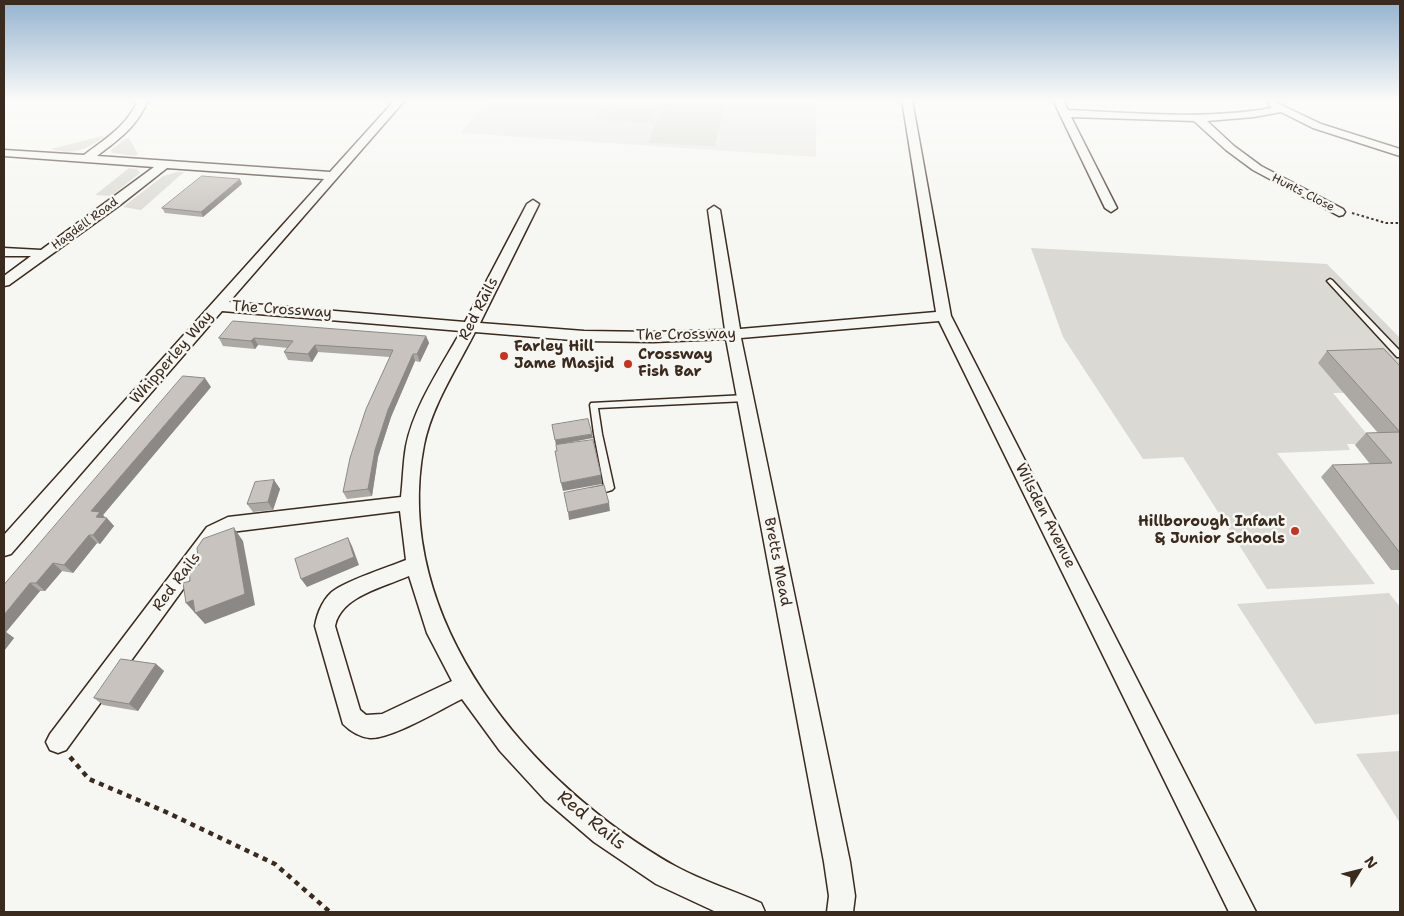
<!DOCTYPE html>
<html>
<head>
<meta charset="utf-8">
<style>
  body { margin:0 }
  #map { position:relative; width:1404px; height:916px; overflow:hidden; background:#f6f6f2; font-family:"Shantell Sans",sans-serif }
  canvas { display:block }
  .frame { position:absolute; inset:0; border:5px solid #3b2a1e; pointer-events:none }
  .north { position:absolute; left:1334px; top:846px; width:50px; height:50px; -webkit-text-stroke:4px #f6f6f2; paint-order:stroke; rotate:54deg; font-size:14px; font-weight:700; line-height:20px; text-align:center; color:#3b2a1e }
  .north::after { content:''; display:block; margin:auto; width:18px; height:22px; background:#3b2a1e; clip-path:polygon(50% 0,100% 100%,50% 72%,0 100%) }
</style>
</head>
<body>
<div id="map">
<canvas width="1404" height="916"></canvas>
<div class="frame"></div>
<div class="north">N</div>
</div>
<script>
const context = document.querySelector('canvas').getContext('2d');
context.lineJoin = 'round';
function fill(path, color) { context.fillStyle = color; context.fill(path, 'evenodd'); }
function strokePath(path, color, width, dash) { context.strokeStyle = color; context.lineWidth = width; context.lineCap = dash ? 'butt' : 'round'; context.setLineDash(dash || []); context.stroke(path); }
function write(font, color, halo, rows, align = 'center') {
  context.font = font + ' "Shantell Sans",sans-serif'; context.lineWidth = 5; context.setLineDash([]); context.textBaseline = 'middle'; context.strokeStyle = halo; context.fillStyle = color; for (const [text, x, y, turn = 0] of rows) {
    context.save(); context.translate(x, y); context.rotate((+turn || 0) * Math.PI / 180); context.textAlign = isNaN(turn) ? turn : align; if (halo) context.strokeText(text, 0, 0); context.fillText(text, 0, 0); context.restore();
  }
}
const built = new Path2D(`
  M487,100H817L816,157L460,133Z`);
const green = new Path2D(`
  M661,104L724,107L715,146L649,143Z
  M602,106L658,109L653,123L595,119Z
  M102,136L104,137C87,149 72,156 51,149Z
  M129,138L138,154L135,156L112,153L111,150L125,139Z
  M129,168L137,169L140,173L111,196L95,195Z
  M177,172H184L141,210L123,207L163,176Z
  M1031,248L1327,264L1400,338V392L1333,393L1375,444H1347L1350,450L1277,453L1375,584L1267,589L1183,457L1143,459L1063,337Z
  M1389,593L1400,607V714L1315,724L1237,604Z
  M1400,751V823L1356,754Z`);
const pathFar1 = new Path2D(`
  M1352,213L1386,223H1400`);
const path = new Path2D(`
  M70,757L89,779L166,812L275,864L330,912`);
const service = new Path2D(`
  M1330,279L1332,280L1400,351V357H1397L1328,282L1327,281Z
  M746,395L750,398L746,401L598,408L602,434L614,488L612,490C606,492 597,495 591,493L589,491L591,489L604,486L594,434L590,405L591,403Z`);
const minor = new Path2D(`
  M138,100H148C138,126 118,140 97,156L330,172L395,100H405L229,302L465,322L527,204L533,200L539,204L480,323L584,331L653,332L725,330L708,210L714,206L720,210L740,329L936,312L902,100H912L951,316L1256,912H1229L939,321L741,338L850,862L855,896L853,912H827L829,896L824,862L726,339L653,342L584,341L475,332C457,368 432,405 424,445C390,620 531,785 675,866C702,881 732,890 761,903L765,912L714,911L656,884L594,842L545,800L500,751L462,699C441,709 392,739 370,738C360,737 350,731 343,724L315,626C317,613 324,596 336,589C354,578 386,568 406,560L400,511L231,532L221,537L66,750L58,753L50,750L46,742L50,734L207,527L228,517L401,497C403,480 403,463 406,446C414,406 441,367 461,331L222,311L11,554L4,556V535L324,179L167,168L120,205L9,285L4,286V276L31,256H4V248L41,250L154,167L4,156V150L84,155C105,139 127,126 138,100ZM409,576L427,633L452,681L382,714L366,715L360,710L335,626C341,596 384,587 409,576Z
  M1053,100H1063L1068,110C1136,113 1204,120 1272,108L1268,104L1273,101L1321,124L1400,149V156L1313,128L1281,112L1254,117L1207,121L1234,146L1261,166L1343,209L1345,212L1343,215L1339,216L1253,170L1226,150L1194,121L1071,117L1117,208L1111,212L1105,208Z`);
const wall = new Path2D(`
  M242,184L203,217L165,213L162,208Z
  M426,336L429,343L420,362L415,361L391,417L378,457L372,496L347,499L343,492L390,357L318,352L312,362L288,360L284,352L288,348L258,345L255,349L223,346L219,338Z
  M1327,351L1400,366V572L1399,570H1391L1321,477L1332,465L1370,464L1355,445L1366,433H1378L1318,363Z
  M211,387L103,515L114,526L100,544L97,543L73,573L62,571L45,591H40L6,632L14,638L4,651V585Z
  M274,480L280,489L273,510L253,512L247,504Z
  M156,664L164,671L138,711L103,705L94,698Z`);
const shadedWall = new Path2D(`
  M240,179L242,184L203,217L201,212Z
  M426,336L429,343L420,362L417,354Z
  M254,338L258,345L255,349L251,341Z
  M315,345L318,352L312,362L308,354Z
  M413,354L415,361L391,417L378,457L372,496L368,489L375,450L388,410Z
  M205,378L211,387L103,515L106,519L107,518L114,526L100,544L93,535L91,511Z
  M592,434L593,438L556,445L555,440Z
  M601,475L602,484L563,491L561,483Z
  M274,480L280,489L273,510L268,502Z
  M609,503L610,511L569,520L568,512Z
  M234,528L243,541L255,605L205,624L186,603Z
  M89,535L97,543L73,573L64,565Z
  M348,538L352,546L359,565L307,587L301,579Z
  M53,563L62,571L45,591L36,583Z
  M30,583L40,591L6,632L14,638L4,651V615Z
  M156,664L164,671L138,711L129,704Z`);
const building = new Path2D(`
  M202,176L240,179L201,212L162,208Z
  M233,321L426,336L417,354H413L388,410L375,450L368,489L343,492L350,458L366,409L393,350L315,345L308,354L284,352L293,341L254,338L251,341L219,338Z
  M1384,349L1400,366V553L1332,465L1392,463L1366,433L1400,432L1327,351Z
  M183,376L205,378L91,511L100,512L96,517L107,518L93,535H89L64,565L53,563L36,583H30L4,615V585Z
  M588,419L592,434L555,440L552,425Z
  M593,440L601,475L561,483L555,451H557L556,445Z
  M274,480L268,502L247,504L255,482Z
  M604,485L609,503L568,512L564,493Z
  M234,528L245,594L195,613L193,600L186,603L183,583L190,581L189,568L199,565L197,548L203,539Z
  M348,538L354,557L301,579L295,559Z
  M121,659L156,664L129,704L94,698Z`);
const markers = [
  [504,356,5,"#c8321e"],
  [628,364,5,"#c8321e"],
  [1295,531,5,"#c8321e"]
];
const farStreetnames = [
  ["Hunts Close",1303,193,27],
  ["Hagdell Road",85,224,-36]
];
const streetNames = [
  ["Red Rails",479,309,-63],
  ["The Crossway",282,310,4],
  ["The Crossway",686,335,-1],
  ["Whipperley Way",172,358,-49],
  ["Wilsden Avenue",1045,516,63],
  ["Bretts Mead",777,562,79],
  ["Red Rails",177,582,-53]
];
const poiNames = [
  ["Farley Hill",514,347],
  ["Jame Masjid",514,364],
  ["Crossway",638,355],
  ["Fish Bar",638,372],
  ["Hillborough Infant",1285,522,"right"],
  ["& Junior Schools",1285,539,"right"]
];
const nearStreetnames = [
  ["Red Rails",591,821,39]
];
fill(built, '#e8e7e2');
fill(green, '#dad9d3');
strokePath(service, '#3b2a1e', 3);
strokePath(minor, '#3b2a1e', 3);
strokePath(pathFar1, '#3b2a1e', 2, [2.5, 2.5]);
strokePath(path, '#3b2a1e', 4.5, [5, 5]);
fill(service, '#f6f6f2');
fill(minor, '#f6f6f2');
fill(wall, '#aca8a3');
fill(shadedWall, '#8c8885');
fill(building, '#c8c3be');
strokePath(building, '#8c8885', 1);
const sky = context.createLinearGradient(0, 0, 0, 228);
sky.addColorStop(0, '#94b2cf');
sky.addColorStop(0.44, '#fbfbf9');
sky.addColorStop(1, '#fbfbf900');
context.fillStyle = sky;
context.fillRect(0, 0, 1404, 228);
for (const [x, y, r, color] of markers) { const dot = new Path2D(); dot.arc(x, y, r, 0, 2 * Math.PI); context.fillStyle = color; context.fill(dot); strokePath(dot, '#f6f6f2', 2); }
write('12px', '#3b2a1e', '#f6f6f2', farStreetnames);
write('15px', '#3b2a1e', '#f6f6f2', streetNames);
write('bold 15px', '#3b2a1e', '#f6f6f2', poiNames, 'left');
write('18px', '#3b2a1e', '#f6f6f2', nearStreetnames);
</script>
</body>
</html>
